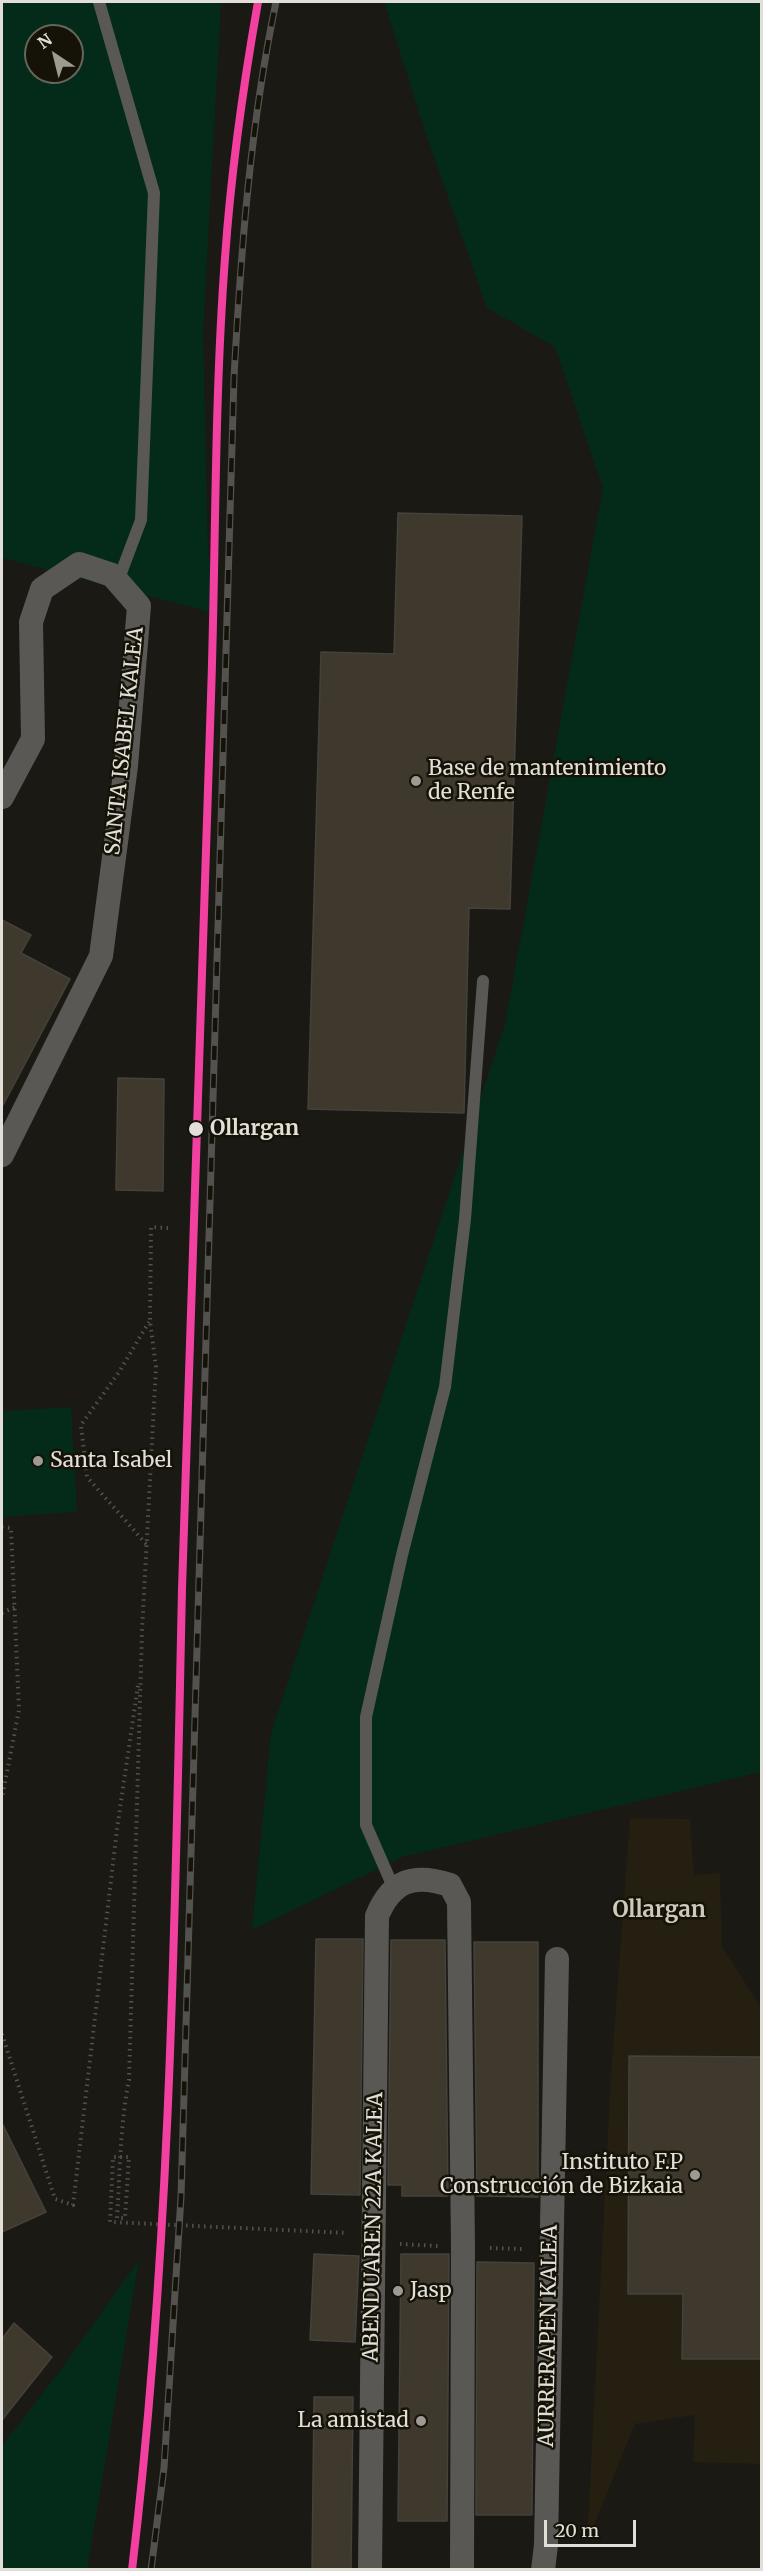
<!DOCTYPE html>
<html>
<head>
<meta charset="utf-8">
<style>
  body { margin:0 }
  #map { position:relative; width:763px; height:2571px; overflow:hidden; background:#1a1914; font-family:Merriweather,serif }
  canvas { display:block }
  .frame { position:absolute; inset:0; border:3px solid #e2dfd8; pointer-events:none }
  .north { position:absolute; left:24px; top:24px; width:60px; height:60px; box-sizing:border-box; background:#151207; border:2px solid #67645b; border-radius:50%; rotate:325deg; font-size:16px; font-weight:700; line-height:24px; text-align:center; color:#e2dfd8 }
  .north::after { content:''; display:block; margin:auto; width:21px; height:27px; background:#9c9a93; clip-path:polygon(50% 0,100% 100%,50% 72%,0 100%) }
  .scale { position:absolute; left:544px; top:2520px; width:92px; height:27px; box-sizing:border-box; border:3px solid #e2dfd8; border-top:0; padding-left:8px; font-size:18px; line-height:21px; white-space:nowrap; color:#e2dfd8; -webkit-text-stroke:4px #151207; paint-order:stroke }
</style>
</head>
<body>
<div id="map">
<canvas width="763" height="2571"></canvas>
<div class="frame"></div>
<div class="north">N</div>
<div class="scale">20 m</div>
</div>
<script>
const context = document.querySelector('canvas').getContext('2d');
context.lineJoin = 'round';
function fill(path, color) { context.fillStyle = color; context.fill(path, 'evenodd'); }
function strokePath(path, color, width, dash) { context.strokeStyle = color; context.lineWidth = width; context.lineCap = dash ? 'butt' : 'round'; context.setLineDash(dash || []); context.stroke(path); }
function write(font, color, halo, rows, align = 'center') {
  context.font = font + ' Merriweather,serif'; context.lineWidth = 5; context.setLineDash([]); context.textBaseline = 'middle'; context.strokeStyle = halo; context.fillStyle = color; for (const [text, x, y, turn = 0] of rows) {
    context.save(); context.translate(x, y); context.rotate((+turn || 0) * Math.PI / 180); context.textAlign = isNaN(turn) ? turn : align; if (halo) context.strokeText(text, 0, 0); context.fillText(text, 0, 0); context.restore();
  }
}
const built = new Path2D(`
  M630,1818L690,1819L694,1875L720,1873L722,1947L761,2007V2464L693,2462L695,2415L635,2424L587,2543L611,2074Z`);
const green = new Path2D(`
  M2,2H221L203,331L208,554L214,575V617L203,610L2,558ZM36,36H72V72H36Z
  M384,2H761V1772L402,1857L252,1930L271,1733L505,1024L603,488L555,347L487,308L425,131Z
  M71,1407L77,1512L2,1517V1411Z
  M139,2260L87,2569H2V2446L62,2368Z`);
const building = new Path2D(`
  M398,513L522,516L510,909L469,908L464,1113L308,1109L321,652L394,654Z
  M2,920L31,935L21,953L70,979L2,1107Z
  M118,1078L164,1079L163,1191L116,1190Z
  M316,1939H363L360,2195L311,2194Z
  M391,1940H445L448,2196H402V2185H388Z
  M474,1942H538V2197L477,2196Z
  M629,2056L762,2057V2359H682L683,2294H628Z
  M2,2123L46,2212L2,2232Z
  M314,2254L359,2256L355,2342L310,2340Z
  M401,2254H449L447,2521H398Z
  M477,2262L534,2263L532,2515H476Z
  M14,2323L52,2357L2,2420V2339Z
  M314,2397H353L351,2570H312Z`);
const path = new Path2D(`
  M168,1228L151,1227L150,1321L156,1367L142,1631L129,2080C120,2125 120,2172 117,2218H125L129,2157H113L110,2222L348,2233
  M2,1527L11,1528L19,1710L2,1798
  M146,1544L87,1477L81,1425L119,1372L149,1322
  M2,1613L15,1607
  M2,2034L55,2199L73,2205L117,1829L138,1685
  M400,2244L438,2246
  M490,2248L524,2249`);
const service = new Path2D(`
  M99,2L154,193L141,520L118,581
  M394,1889L366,1825V1717L402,1555L445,1387L465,1219L483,981`);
const minor = new Path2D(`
  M2,797L33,739L31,622L42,589L79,564L112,575L139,606L126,766L101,956L2,1155
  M370,2570L377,1916C392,1880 414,1873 450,1885L459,1902L463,2247L462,2570
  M543,2570L546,2545L557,1959`);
const rail = new Path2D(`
  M151,2570L164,2468L181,2197L234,377C241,251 250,126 276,2`);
const rail1 = new Path2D(`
  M132,2570C171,2244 175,1916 182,1589C189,1292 200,995 211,697C216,551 214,404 225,258C231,172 243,87 258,2`);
const markers = [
  [416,781,6,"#9c9a93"],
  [196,1129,8,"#e2dfd8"],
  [38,1461,6,"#9c9a93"],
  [695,2175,6,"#9c9a93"],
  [398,2291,6,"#9c9a93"],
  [421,2421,6,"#9c9a93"]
];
const streetNames = [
  ["SANTA ISABEL KALEA",125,741,-84],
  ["ABENDUAREN 22A KALEA",374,2227,-89],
  ["AURRERAPEN KALEA",549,2336,-89]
];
const poiNames = [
  ["Base de mantenimiento",428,769],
  ["de Renfe",428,793],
  ["Santa Isabel",50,1461],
  ["Instituto F.P",683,2163,"right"],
  ["Construcción de Bizkaia",683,2187,"right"],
  ["Jasp",410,2291],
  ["La amistad",409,2421,"right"]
];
const stopNames = [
  ["Ollargan",210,1129]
];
const neighbourhoodNames = [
  ["Ollargan",659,1911]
];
fill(built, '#241f10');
fill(green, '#042b19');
fill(building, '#3e382d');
strokePath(building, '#44423d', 1.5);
strokePath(path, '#53524f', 4, [1.5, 4.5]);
strokePath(service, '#595855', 12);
strokePath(minor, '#595855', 24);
strokePath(rail, '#54524f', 7);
strokePath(rail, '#151207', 4.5, [14]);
strokePath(rail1, '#f240a1', 8);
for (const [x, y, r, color] of markers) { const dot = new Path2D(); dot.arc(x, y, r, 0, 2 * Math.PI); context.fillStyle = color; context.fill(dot); strokePath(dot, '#151207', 2); }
write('21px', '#e2dfd8', '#151207', streetNames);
write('21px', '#e2dfd8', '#151207', poiNames, 'left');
write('bold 21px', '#e2dfd8', '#151207', stopNames, 'left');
write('bold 22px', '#cec9bb', '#151207', neighbourhoodNames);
</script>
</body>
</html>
